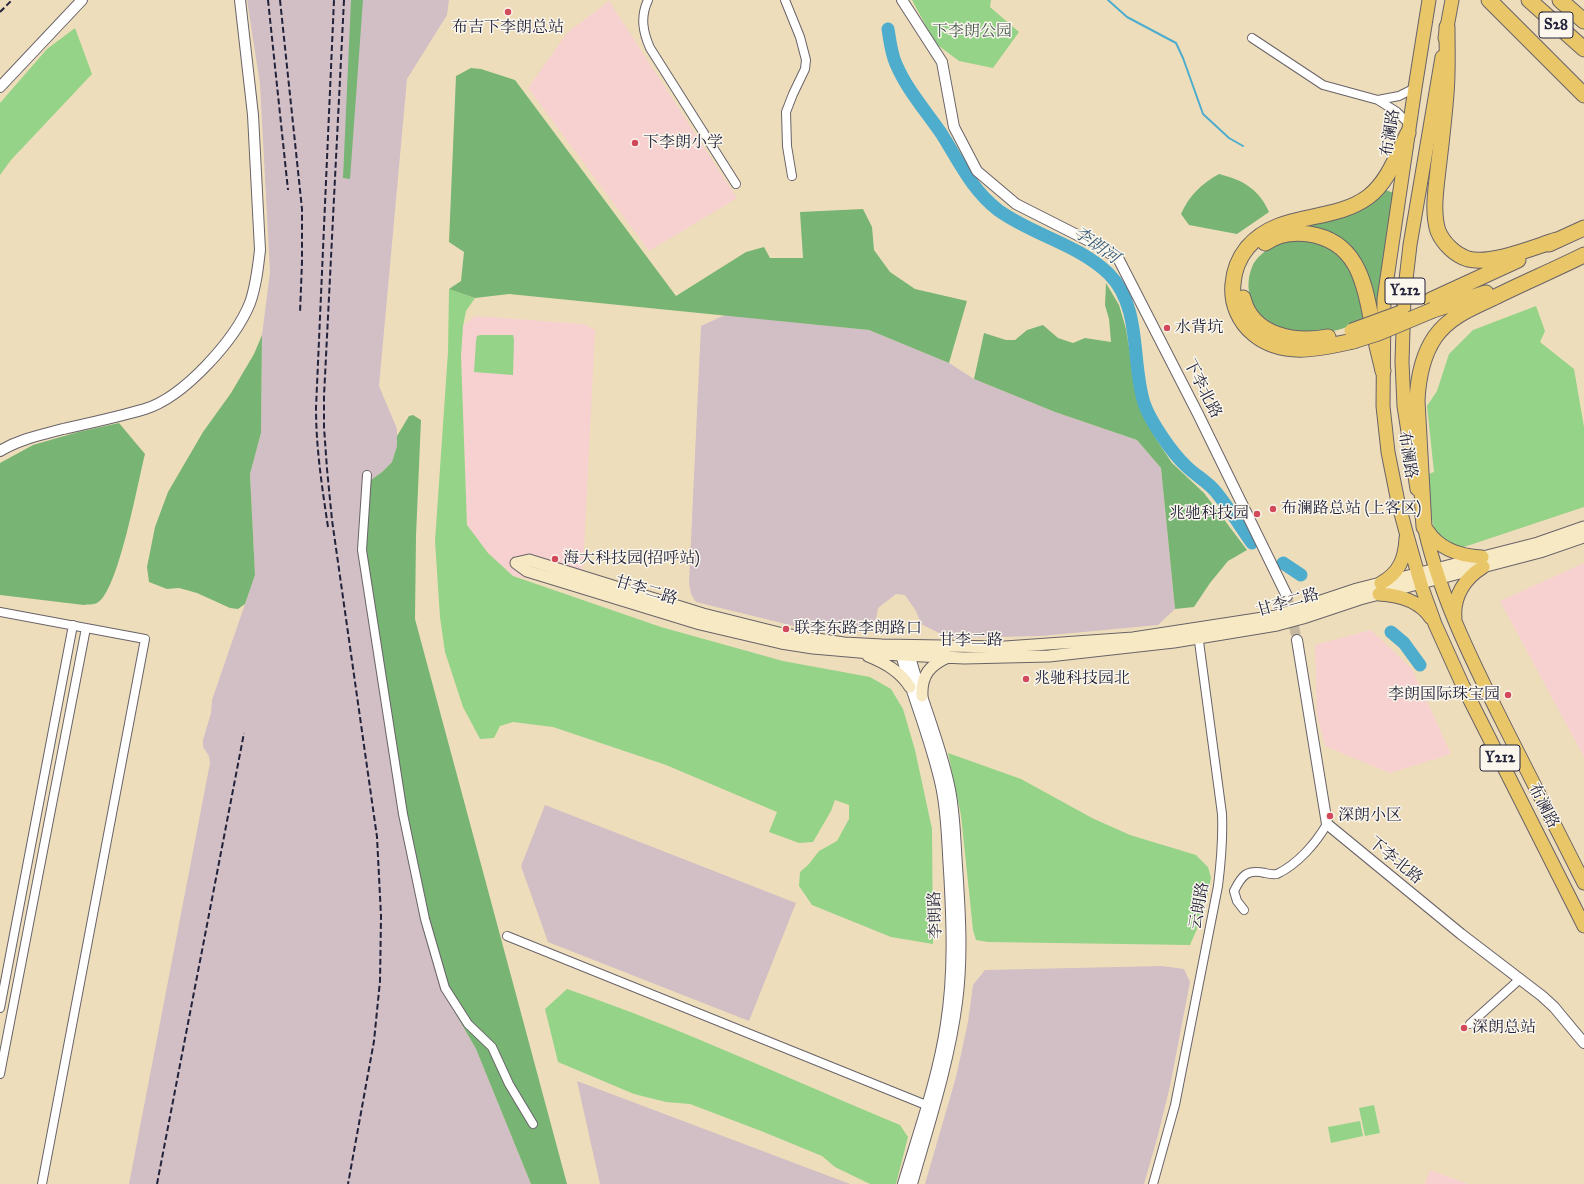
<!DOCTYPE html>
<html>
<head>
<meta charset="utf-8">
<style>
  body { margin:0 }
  canvas { display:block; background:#edb }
</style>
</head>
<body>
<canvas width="1584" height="1184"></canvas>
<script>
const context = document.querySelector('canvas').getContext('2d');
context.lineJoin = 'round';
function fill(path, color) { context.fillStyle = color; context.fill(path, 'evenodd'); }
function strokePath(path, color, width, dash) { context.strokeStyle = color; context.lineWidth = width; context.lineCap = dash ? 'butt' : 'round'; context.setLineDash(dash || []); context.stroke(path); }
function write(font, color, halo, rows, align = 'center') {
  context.font = font + ' "IM FELL Great Primer","Noto Serif SC",serif'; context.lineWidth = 3; context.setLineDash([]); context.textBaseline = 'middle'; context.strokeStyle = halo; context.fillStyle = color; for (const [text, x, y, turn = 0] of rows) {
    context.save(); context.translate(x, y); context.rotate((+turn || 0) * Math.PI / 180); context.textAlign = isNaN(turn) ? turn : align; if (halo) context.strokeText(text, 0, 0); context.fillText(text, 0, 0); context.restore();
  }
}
const built = new Path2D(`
  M609,1L737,198L649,251L528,88L567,33Z
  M475,316L584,324L595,330L582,588L513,576L488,553L467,525L461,356L463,326Z
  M1584,563V757L1500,601Z
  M1371,630L1412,669L1451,754L1390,773L1325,746L1317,715L1315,645Z
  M1430,1170L1468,1184H1425Z`);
const industrial = new Path2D(`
  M247,0H449L447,15L407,79L379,386L397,429V446L392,462L382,472L371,480L453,1009L476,1049L531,1184H129L210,763L209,756L203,747V740L211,713L212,700L255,575L250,474L261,433L262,335L270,272L260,84Z
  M725,315L869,330L949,363L974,379L1055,412L1137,440L1161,468L1175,609L1158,625L1041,636L949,638L921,624L916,611L905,595L896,594L878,608L876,619L870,626L861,632L849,633L794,626L696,602L691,594L689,583L701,326Z
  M545,805L796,903L749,1021L548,942L521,866Z
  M1162,966L1184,969L1190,982L1170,1086L1157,1139L1144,1184H925L956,1077L968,1022L973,985L985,970Z
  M577,1081L850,1184H600Z`);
const green = new Path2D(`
  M912,0H991L990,7L1019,32L993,68L959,61L935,43Z
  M75,28L92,74L11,160L0,175V103L47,49Z
  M449,289L475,298L466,311L463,326L461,356L467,525L488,553L513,576L661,627L783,661L870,677L891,689L903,709L915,750L932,829L933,944L891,937L812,905L799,886L800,872L808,865L819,851L837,841L849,819V805L835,800L831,811L813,842L799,843L769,832L777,812L666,765L553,727L513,722L500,726L494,738L480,739L463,707L445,652L440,617L435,541L448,352Z
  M1536,306L1545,331L1540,342L1574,369L1584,427V507L1467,546L1455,549L1434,532L1426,475L1434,472L1427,406L1437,391L1449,354L1473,330Z
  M480,335H513L514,340L513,375L474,372L476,341L477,336Z
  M948,753L1021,779L1092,818L1130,835L1196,855L1208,867L1211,878L1203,915L1190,945L988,942L976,940L973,930L961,815Z
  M567,989C681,1028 789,1079 900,1125L908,1137L896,1184H870L835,1167L822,1156L761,1131L690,1104L666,1102L634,1094L558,1062L545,1009Z
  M1374,1105L1380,1133L1365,1136L1359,1108Z
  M1360,1121L1363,1136L1331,1143L1328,1127Z`);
const forest = new Path2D(`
  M351,0H363L350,179L343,178Z
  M471,68L481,69L515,80L676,296L746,252L764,247L770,258H803L800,212L863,209L872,227L874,250L890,272L915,289L967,301L949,363L869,330L509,294L475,298L449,289L461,281L464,252L449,242L456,76Z
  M1219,174C1243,180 1259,189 1269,212L1237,234L1189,225L1181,214C1189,196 1201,184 1219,174Z
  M1383,189L1394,193L1378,311L1372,288L1349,252L1284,228Z
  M1290,240C1320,241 1333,246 1351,270C1356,277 1361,286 1363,295C1365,302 1363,312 1363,320C1352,325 1341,330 1328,332C1303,335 1268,330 1254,306C1247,295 1247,279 1252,267C1255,258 1268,248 1276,244C1280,241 1286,241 1290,240Z
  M1106,283L1119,305L1126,329L1138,403L1156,439L1172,463L1204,493L1247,550L1228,561L1210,583L1194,607L1175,609L1161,468L1137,440L1055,412L974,379L984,333L1006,340H1015L1027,330L1043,325L1058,338L1073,343L1085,338L1111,342L1109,319L1105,305Z
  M262,335L261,433L250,474L255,575L245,604L238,609L230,608L197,593L179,588L167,589L149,582L147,567L155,527L168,492L203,432L231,393L254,354Z
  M413,415L421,420L416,536L415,619L567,1184H531L476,1049L453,1009L426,909L407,813L366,551L371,480L382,472L392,462L397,446V436L409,416Z
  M119,423L145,454C138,481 118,593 97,603C93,605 88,604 84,605L0,595V463L33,445L78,432Z`);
const stream = new Path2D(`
  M1108,0L1127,17L1176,43L1183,58L1203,114L1229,138L1243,146`);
const river = new Path2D(`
  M888,29C890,41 891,53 896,64C907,90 926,111 941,133C959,161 971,189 998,210C1032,235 1078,244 1109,274C1142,307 1131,362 1144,403C1150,421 1172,453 1186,466C1195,475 1208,482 1216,492C1229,508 1240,526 1252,543
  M1283,563L1301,575
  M1391,632L1404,643L1420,665`);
const tertiaryTunnel = new Path2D(`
  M1287,596L1297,640`);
const minor = new Path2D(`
  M648,0C640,17 643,32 650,48L736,184
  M785,0L800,37L806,60L805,69L793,94L786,112L787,146L792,176
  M1252,38L1323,85L1378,100L1397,112L1410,125
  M1378,100L1399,96L1415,88
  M367,475L362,550L403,814L425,919L445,988L468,1024L492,1047L509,1084L533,1124
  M0,612L145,639L42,1184
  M1244,910L1237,901L1234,891C1242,875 1247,869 1265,873C1269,874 1273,875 1277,874C1298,864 1316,843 1327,824
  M507,936L931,1107
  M0,1008L73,625
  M1470,1024L1520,979
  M0,1074L86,628
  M1153,1184L1175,1105L1218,886C1221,862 1223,838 1222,814L1198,634`);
const tertiary = new Path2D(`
  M902,0L942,62L954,127L977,171L1016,204L1093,243L1118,258L1198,414L1287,596
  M0,87L82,0
  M0,451C20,439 41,435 63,429C90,423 118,417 145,409C184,397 235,340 250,303C256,286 258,268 260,250L253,115L240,0
  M1297,640L1327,824L1461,934L1542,996L1554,1007L1584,1043
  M899,647C911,694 931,739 941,786C947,813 947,842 949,870C952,922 954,973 946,1024C938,1078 919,1131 903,1184
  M908,649C919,695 939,738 949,785C955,811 955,839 957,866C960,911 963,957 957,1002C949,1064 929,1124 912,1184`);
const secondary = new Path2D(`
  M516,563L527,571L700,624L781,643L813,648L882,654L964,658L1049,656L1174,642L1277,625L1303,618L1360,599L1540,552L1584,537
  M516,563L529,560L703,614L783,634L844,643L882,645L1005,647L1133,638L1276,616L1357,589L1538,543L1584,527
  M868,656C885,663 900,671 910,687
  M922,696C921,675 930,665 948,657`);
const primary = new Path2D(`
  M1429,0L1415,88L1384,299L1383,406L1388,452L1398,502L1406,532L1422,588L1435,624L1463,686L1584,926
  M1445,38L1452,0
  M1417,489L1404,406L1402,362L1404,297L1410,245L1442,57
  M1422,516C1437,592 1472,661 1506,729C1532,781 1558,832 1584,883
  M1427,530C1439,549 1461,556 1482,557
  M1381,583C1399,573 1405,559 1406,538
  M1379,594C1398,595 1420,601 1431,618
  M1455,618C1453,596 1465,578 1483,567`);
const motorway = new Path2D(`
  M1489,0L1584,95
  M1529,0L1584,49
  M1560,0L1584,21
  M1447,27C1447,49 1448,72 1446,94C1444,120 1441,145 1438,170C1436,189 1432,212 1438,231C1443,243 1455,255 1468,259C1492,265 1534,247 1557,240
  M1265,243C1278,234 1294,232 1309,234C1355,241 1364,279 1371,318C1374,336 1379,353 1383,371
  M1549,244L1584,228
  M1243,298C1252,336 1295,343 1328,337
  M1431,300L1518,260
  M1433,310L1486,293
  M1353,341C1321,348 1283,358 1254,334C1239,322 1231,303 1233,284C1234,270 1239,258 1247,248C1279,210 1331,224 1368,197C1388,182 1397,155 1408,133
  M1424,527L1417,401C1418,379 1422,356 1435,337C1449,317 1471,308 1493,298C1523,283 1554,270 1584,255`);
const rail = new Path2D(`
  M268,0L288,190
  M280,0L302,209V262L300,313
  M344,0L324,396V427L327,469L332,520L377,837L381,916L380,981L374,1041L348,1184
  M0,12L12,0
  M328,527C322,487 316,448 316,408L334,0
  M157,1184L244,733`);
const motorwayBridge = new Path2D(`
  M1352,331L1401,313
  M1353,341L1378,333L1433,310`);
const markers = [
  [508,12,4,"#d1495b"],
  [635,143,4,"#d1495b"],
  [1167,328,4,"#d1495b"],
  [1273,509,4,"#d1495b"],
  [1257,514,4,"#d1495b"],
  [555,559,4,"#d1495b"],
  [786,629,4,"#d1495b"],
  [1026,679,4,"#d1495b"],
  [1508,695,4,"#d1495b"],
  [1330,816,4,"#d1495b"],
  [1464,1028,4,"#d1495b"]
];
const shields = [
  [1556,25,34],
  [1405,291,40],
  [1500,758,40]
];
const shieldNames = [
  ["S28",1556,25],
  ["Y212",1405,291],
  ["Y212",1500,758]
];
const poiNames = [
  ["布吉下李朗总站",508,28,"center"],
  ["下李朗小学",643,143],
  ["水背坑",1175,328],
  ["布澜路总站 (上客区)",1281,509],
  ["兆驰科技园",1249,514,"right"],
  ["海大科技园(招呼站)",563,559],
  ["联李东路李朗路口",794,629],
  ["兆驰科技园北",1034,679],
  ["李朗国际珠宝园",1500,695,"right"],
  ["深朗小区",1338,816],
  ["深朗总站",1472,1028]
];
const parkNames = [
  ["下李朗公园",972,32]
];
const streetNames = [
  ["布澜路",1391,133,-81],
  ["下李北路",1202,389,63],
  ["布澜路",1407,455,81],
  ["甘李二路",646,591,17],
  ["甘李二路",1288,603,-16],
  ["甘李二路",971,641],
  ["布澜路",1543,806,63],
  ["下李北路",1395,861,39],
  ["云朗路",1200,906,-80],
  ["李朗路",936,915,-92]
];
const waterNames = [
  ["李朗河",1096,246,35]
];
fill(built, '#f7d0d0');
fill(industrial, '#d2bec5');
fill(green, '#95d388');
fill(forest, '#78b574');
strokePath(stream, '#4eadcd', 2);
strokePath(river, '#4eadcd', 13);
strokePath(tertiaryTunnel, '#c5b8a1', 10, [10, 5]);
strokePath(minor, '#696368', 10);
strokePath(tertiary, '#696368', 12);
strokePath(secondary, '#696368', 13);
strokePath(primary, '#696368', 15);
strokePath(motorway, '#696368', 17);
strokePath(minor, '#fff', 8);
strokePath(tertiary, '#fff', 10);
strokePath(secondary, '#f6e9c3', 11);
strokePath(primary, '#e9c769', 13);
strokePath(motorway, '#e9c769', 15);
strokePath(rail, '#22223b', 2, [6, 3]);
strokePath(motorwayBridge, '#696368', 17, []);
strokePath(motorwayBridge, '#e9c769', 15);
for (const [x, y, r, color] of markers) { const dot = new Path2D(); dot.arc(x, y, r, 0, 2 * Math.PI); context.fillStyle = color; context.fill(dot); strokePath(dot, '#fbf7ec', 1.5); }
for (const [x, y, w] of shields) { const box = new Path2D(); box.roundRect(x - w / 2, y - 13, w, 26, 3); context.fillStyle = '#fbf7ec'; context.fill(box); strokePath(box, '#22223b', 1); }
write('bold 15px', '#22223b', null, shieldNames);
write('16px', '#22223b', '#fbf7ec', poiNames, 'left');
write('16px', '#445752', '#fbf7ec', parkNames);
write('16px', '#22223b', '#fbf7ec', streetNames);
write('italic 17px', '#345a75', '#fbf7ec', waterNames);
</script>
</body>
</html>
